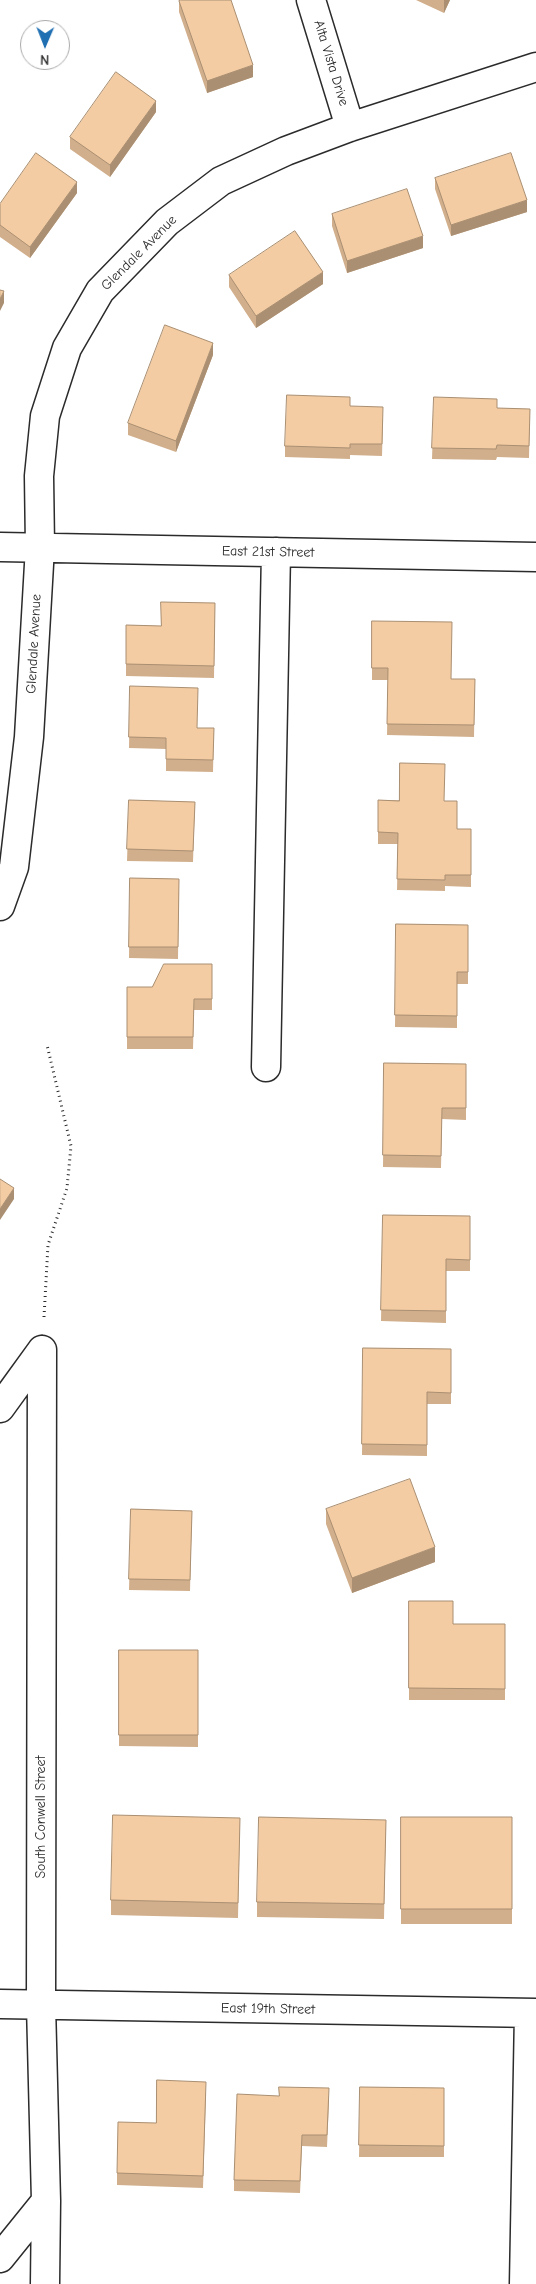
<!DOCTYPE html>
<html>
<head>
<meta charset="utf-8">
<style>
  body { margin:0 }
  #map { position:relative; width:536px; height:2284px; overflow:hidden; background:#fff; font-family:"Comic Neue",sans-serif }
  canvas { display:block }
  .north { position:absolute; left:20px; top:20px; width:50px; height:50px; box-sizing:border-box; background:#fff; border:1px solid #aaa; border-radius:50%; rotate:181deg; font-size:14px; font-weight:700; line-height:20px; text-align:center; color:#2b2b2b }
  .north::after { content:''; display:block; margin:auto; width:18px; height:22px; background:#1f6fb2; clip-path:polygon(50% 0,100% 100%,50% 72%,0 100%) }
</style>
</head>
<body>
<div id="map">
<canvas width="536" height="2284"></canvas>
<div class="north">N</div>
</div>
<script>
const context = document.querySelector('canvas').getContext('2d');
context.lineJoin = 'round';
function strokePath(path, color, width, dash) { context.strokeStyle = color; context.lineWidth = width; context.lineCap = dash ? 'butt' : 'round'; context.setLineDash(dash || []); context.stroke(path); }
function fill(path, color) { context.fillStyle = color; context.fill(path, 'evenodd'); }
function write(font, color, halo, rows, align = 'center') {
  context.font = font + ' "Comic Neue",sans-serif'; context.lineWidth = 5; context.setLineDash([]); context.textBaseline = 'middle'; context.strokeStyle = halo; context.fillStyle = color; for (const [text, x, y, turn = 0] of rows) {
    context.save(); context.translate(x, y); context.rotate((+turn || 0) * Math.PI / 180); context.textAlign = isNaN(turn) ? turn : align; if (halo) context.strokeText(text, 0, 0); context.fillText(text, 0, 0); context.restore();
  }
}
const path = new Path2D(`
  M44,1317L48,1245L67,1188L71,1146L47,1045`);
const minor = new Path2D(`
  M311,0L350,127
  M0,547L536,557
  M0,906L14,867L29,737L40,547L39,476L45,416L67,348L100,291L167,222L221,181L286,151L350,127L536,67
  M266,1067L276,552
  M42,1350L41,2005L46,2201L45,2284
  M0,1408L42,1350
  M0,2004L536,2013
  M0,2258L46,2201
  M524,2284L529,2013`);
const wall = new Path2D(`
  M416,0H450L444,13Z
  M179,1L253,77L207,93L179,12Z
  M156,112L110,177L70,149V137Z
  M435,178L527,212L451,236L435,189Z
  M77,193L30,258L0,237V204Z
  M332,214L423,248L347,273L332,226Z
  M229,275L323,284L256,328L229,287Z
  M213,355L176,452L128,435V423Z
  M434,397L497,408L530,409L529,458L497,457L496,460L432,459Z
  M350,406L383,419L382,456L350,455V459L285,457V446Z
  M215,603L214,678L126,676V625L161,626Z
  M372,621L451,679H475L474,737L387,735L388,680H372Z
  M130,686L197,728H214L213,772L166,771V749L129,748Z
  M129,800L195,802L193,862L127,861Z
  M378,800L444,801L457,829H471V887L445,886V891L397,890L398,844H378Z
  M130,878L179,879L178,959L129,958Z
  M396,924L468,925V984H457V1028L395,1027Z
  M212,964V1010H194L193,1049H127V987H152Z
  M384,1063L466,1064V1120L442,1119L441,1168L383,1167Z
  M383,1215L470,1216V1271H446V1323L381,1321Z
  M363,1348L451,1349V1404H427V1456L362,1455Z
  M131,1509L192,1511L190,1591L129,1590Z
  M326,1509L435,1562L352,1593L326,1524Z
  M409,1601L453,1624H505V1700H409Z
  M119,1650H198V1747L119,1746Z
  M401,1817H512V1924H401Z
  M240,1818L238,1918L111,1915V1900Z
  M386,1820L384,1919L257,1917V1902Z
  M360,2087L444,2088V2157H359Z
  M206,2093L203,2188L117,2185V2173L156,2123Z
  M329,2100L327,2147L302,2146L300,2193L234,2191V2180Z`);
const shadedWall = new Path2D(`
  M444,0H450L444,13Z
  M253,65V77L207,93V81Z
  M156,101V112L110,177V165Z
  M77,182V193L30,258V247Z
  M527,200V212L451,236V225Z
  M423,236V248L347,273V261Z
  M323,272V284L256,328V316Z
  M4,291V303L0,311V299Z
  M213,343V355L176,452V441Z
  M14,1188V1199L0,1220V1209Z
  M435,1547V1562L352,1593V1578Z`);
const building = new Path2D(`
  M181,0H231L253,65L207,81L179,1Z
  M116,72L156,101L110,165L70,137Z
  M36,153L77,182L30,247L0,225V204Z
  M511,153L527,200L451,225L435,178Z
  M407,189L423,236L347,261L332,214Z
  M295,231L323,272L256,316L229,275Z
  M0,290L4,291L0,299Z
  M165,325L213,343L176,441L128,423Z
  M287,395L350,397V406L383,407L382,444H350V448L285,446Z
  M434,397L497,399V408L530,409L529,446L497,445L496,449L432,448Z
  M161,602L215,603L214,666L126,664V625L161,626Z
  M372,621L452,622L451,679H475L474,725L387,724L388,668H372Z
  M130,686L198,688L197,728H214L213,760L166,759V738L129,737Z
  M400,763L445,764L444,801H457V829H471V875H445V880L397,879L398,833L378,832V800L399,801Z
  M129,800L195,802L193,851L127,849Z
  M130,878L179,879L178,947H129Z
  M396,924L468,925V972H457V1016L395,1015Z
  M164,964H212V999H194L193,1037H127V987H152Z
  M384,1063L466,1064V1108H442L441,1156L383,1155Z
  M0,1179L14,1188L0,1209Z
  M383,1215L470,1216V1260L446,1259V1311L381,1310Z
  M363,1348L451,1349V1393L427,1392V1445L362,1444Z
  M410,1479L435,1547L352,1578L326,1509Z
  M131,1509L192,1511L190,1580L129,1579Z
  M409,1601H453V1624H505V1689L409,1688Z
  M119,1650H198V1735H119Z
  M113,1815L240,1818L238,1903L111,1900Z
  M259,1817L386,1820L384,1904L257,1902Z
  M401,1817H512V1909H401Z
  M157,2080L206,2082L203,2176L117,2173L118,2122L156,2123Z
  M279,2087L329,2088L327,2135H302L300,2181L234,2180L237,2094L279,2096Z
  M360,2087L444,2088V2146L359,2145Z`);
const streetNames = [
  ["Alta Vista Drive",331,63,73],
  ["Glendale Avenue",139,253,-45],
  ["East 21st Street",268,552,1],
  ["Glendale Avenue",34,644,-87],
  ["South Conwell Street",41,1817,-90],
  ["East 19th Street",268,2009,1]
];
strokePath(minor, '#2b2b2b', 31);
strokePath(path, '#2b2b2b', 3, [1, 4]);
strokePath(minor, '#fff', 28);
fill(wall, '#d1af8c');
fill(shadedWall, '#aa8f72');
fill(building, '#f3cca3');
strokePath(building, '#aa8f72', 1);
write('14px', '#2b2b2b', '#fff', streetNames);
</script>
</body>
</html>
